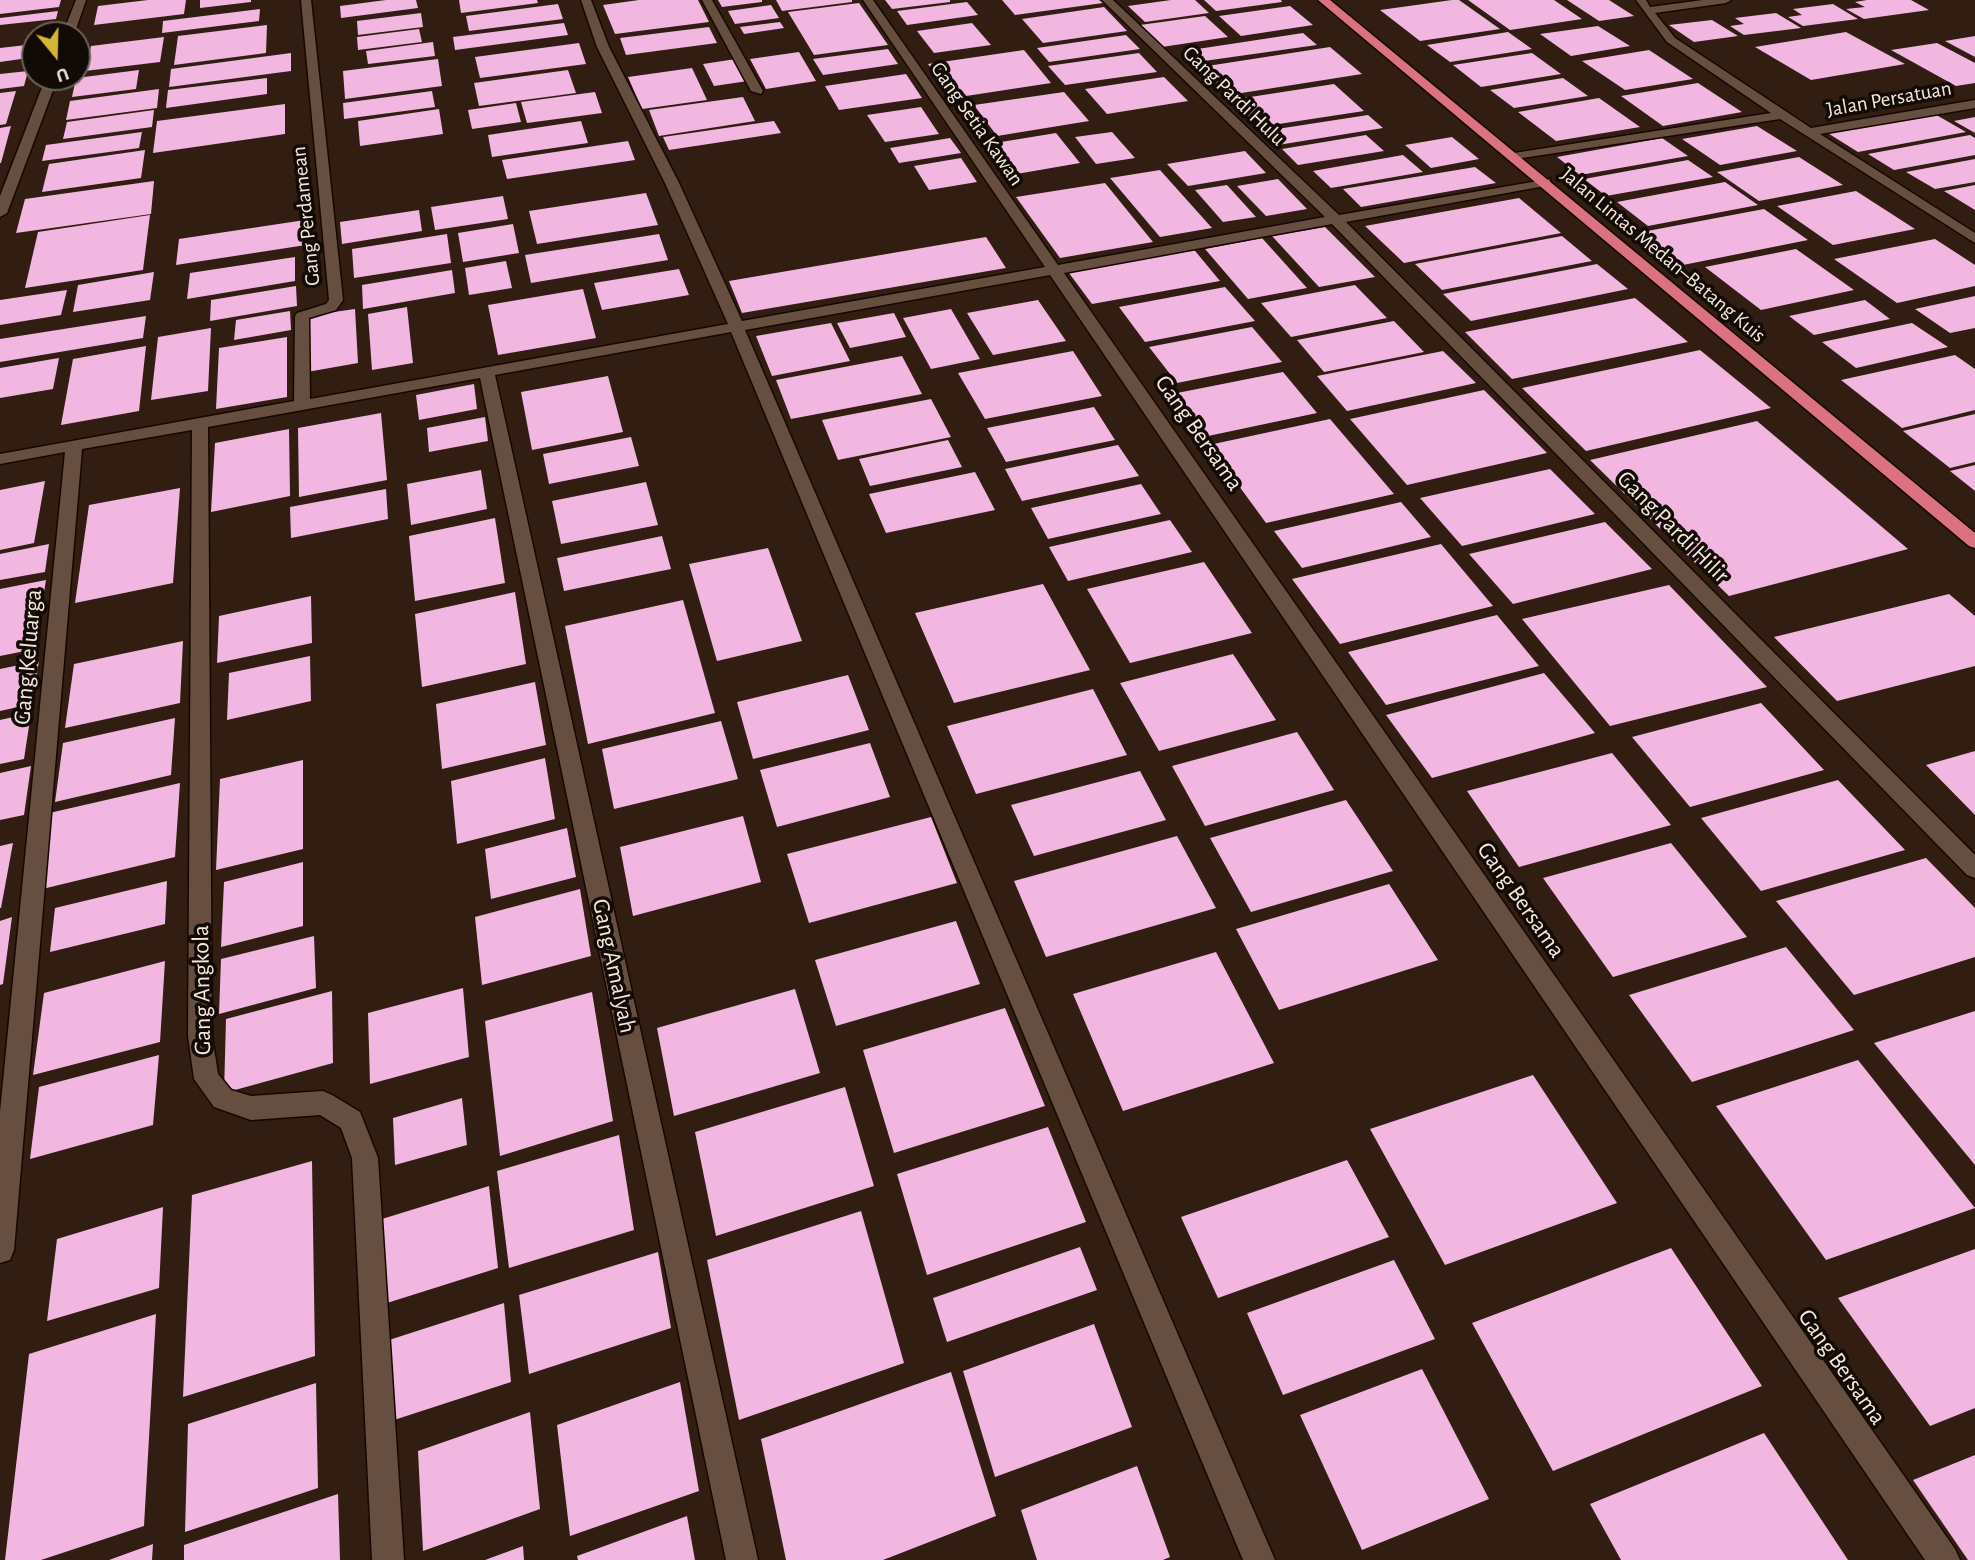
<!DOCTYPE html>
<html>
<head>
<meta charset="utf-8">
<style>
  body { margin:0 }
  #map { position:relative; width:1975px; height:1560px; overflow:hidden; background:#311d11; font-family:"Alegreya Sans",sans-serif }
  canvas { display:block }
  .north { position:absolute; left:21px; top:21px; width:70px; height:70px; box-sizing:border-box; background:#120a05; border:2px solid #6c625c; border-radius:50%; rotate:161deg; font-size:19px; font-weight:700; line-height:28px; text-align:center; color:#f4e7de }
  .north::after { content:''; display:block; margin:auto; width:24px; height:32px; background:#d4b635; clip-path:polygon(50% 0,100% 100%,50% 72%,0 100%) }
</style>
</head>
<body>
<div id="map">
<canvas width="1975" height="1560"></canvas>
<div class="north">U</div>
</div>
<script>
const context = document.querySelector('canvas').getContext('2d');
context.lineJoin = 'round';
function fill(path, color) { context.fillStyle = color; context.fill(path, 'evenodd'); }
function strokePath(path, color, width, dash) { context.strokeStyle = color; context.lineWidth = width; context.lineCap = dash ? 'butt' : 'round'; context.setLineDash(dash || []); context.stroke(path); }
function write(font, color, halo, rows, align = 'center') {
  context.font = font + ' "Alegreya Sans",sans-serif'; context.lineWidth = 7; context.setLineDash([]); context.textBaseline = 'middle'; context.strokeStyle = halo; context.fillStyle = color; for (const [text, x, y, turn = 0] of rows) {
    context.save(); context.translate(x, y); context.rotate((+turn || 0) * Math.PI / 180); context.textAlign = isNaN(turn) ? turn : align; if (halo) context.strokeText(text, 0, 0); context.fillText(text, 0, 0); context.restore();
  }
}
const building = new Path2D(`
  M0,0H61L59,7L0,14Z
  M148,0H186L184,14L94,25L98,6Z
  M200,0H251V2L200,8Z
  M386,0H416L418,8L341,18L340,6Z
  M459,0H537L538,3L461,13Z
  M639,0H698L709,22L615,34L603,5Z
  M718,0H762V2L722,7Z
  M776,0H852V2L782,11Z
  M885,0H950V2L892,9Z
  M1002,0H1099L1103,3L1015,15Z
  M1171,0H1195L1209,13L1145,22L1128,6Z
  M1204,0H1281L1282,2L1216,11Z
  M1452,0H1459L1500,29L1420,41L1380,10Z
  M1468,0H1554L1582,19L1510,30Z
  M1567,0H1609L1634,16L1599,21Z
  M1867,0H1911L1929,10L1864,19L1846,9L1865,7L1855,2Z
  M967,2L978,15L907,25L897,11Z
  M859,3L888,45L814,55L788,12Z
  M558,4L563,19L469,31L466,16Z
  M1833,4L1858,19L1803,26L1788,17L1802,15L1793,9Z
  M771,5L779,18L735,24L728,11Z
  M1290,6L1313,25L1241,36L1219,16Z
  M1104,7L1127,31L1043,43L1022,19Z
  M260,9L259,21L162,33L163,21Z
  M58,11L56,19L0,25V18Z
  M421,13L423,27L358,35L357,21Z
  M1776,13L1801,28L1744,35L1730,26L1744,24L1735,18Z
  M1205,16L1228,37L1162,47L1140,25Z
  M1712,20L1738,36L1694,42L1669,25Z
  M780,22L784,28L744,34L740,27Z
  M564,23L568,35L455,50L453,37Z
  M972,23L991,45L934,53L917,31Z
  M267,25L266,53L174,65L178,36Z
  M1598,26L1630,46L1571,56L1540,34Z
  M709,27L717,43L626,55L620,38Z
  M419,29L422,42L358,50L357,37Z
  M1508,32L1532,49L1450,62L1427,45Z
  M1846,32L1905,64L1811,80L1755,47Z
  M1303,33L1317,45L1204,61L1191,50Z
  M1126,35L1140,49L1049,62L1037,48Z
  M1975,36V57L1945,41Z
  M164,37L160,62L85,71L91,46Z
  M433,42L435,56L368,64L366,51Z
  M579,43L586,64L480,78L475,57Z
  M1937,43L1975,63V83L1956,86L1891,50Z
  M35,44V57L0,62V48Z
  M1330,47L1362,74L1229,95L1201,67Z
  M888,49L898,64L823,75L813,59Z
  M1024,50L1051,83L953,98L928,64Z
  M1649,50L1693,79L1625,90L1582,61Z
  M799,52L816,81L766,89L750,59Z
  M291,53V71L169,87L171,69Z
  M1139,53L1157,72L1065,85L1048,66Z
  M1532,53L1561,74L1481,87L1453,65Z
  M438,59L442,86L345,99L343,71Z
  M736,59L748,81L714,86L703,64Z
  M692,68L707,100L642,109L628,77Z
  M139,70L136,89L72,97L76,78Z
  M568,70L576,93L479,106L474,83Z
  M28,71L24,86L0,89V74Z
  M906,74L922,98L839,110L825,86Z
  M1164,77L1188,101L1107,114L1085,89Z
  M267,78V94L166,108L168,90Z
  M1563,78L1588,96L1514,108L1490,90Z
  M1698,83L1742,112L1663,126L1621,96Z
  M1334,84L1364,111L1259,127L1231,100Z
  M159,89L157,108L66,120L70,101Z
  M16,91L6,124L0,125V93Z
  M432,91L435,107L344,119L343,103Z
  M595,92L602,113L527,123L521,102Z
  M1064,92L1089,121L997,136L974,105Z
  M743,97L755,121L659,136L649,110Z
  M1599,98L1640,127L1556,141L1518,112Z
  M516,103L521,122L472,129L468,110Z
  M285,104V134L153,153L157,121Z
  M921,107L939,134L885,142L867,115Z
  M439,109L443,134L360,146L358,121Z
  M154,110L152,127L63,139L67,122Z
  M1933,113L1966,132L1858,152L1826,132Z
  M1368,115L1383,128L1278,145L1264,131Z
  M1975,117V133L1954,121Z
  M581,121L588,143L492,157L488,135Z
  M774,121L781,133L669,150L663,137Z
  M11,126L1,163H0V128Z
  M1757,126L1797,151L1720,165L1682,139Z
  M142,132L139,148L42,161L46,145Z
  M1112,132L1135,158L1096,164L1075,137Z
  M1056,133L1080,163L1005,176L983,145Z
  M1366,135L1384,151L1298,165L1282,149Z
  M1970,135L1975,138V155L1894,170L1868,154Z
  M1452,137L1479,159L1431,168L1405,145Z
  M950,138L961,153L899,163L890,148Z
  M1662,138L1688,156L1580,175L1557,157Z
  M628,141L635,160L507,179L502,160Z
  M145,150L141,178L42,192L49,164Z
  M1245,151L1266,173L1188,186L1167,164Z
  M1403,155L1423,172L1331,188L1313,171Z
  M1799,157L1843,185L1759,201L1717,172Z
  M961,158L977,182L929,190L914,166Z
  M1975,159V182L1935,189L1906,172Z
  M1688,160L1713,177L1606,196L1584,179Z
  M1475,167L1496,183L1361,207L1343,189Z
  M1160,170L1212,228L1160,237L1110,178Z
  M1278,179L1307,209L1266,216L1237,186Z
  M154,181L151,214L16,233L25,199Z
  M1725,182L1758,205L1648,226L1617,202Z
  M1105,183L1153,242L1060,258L1016,197Z
  M1227,185L1256,217L1223,222L1195,190Z
  M1975,185V210L1944,191Z
  M1856,191L1915,229L1833,245L1777,206Z
  M646,193L658,225L537,244L529,211Z
  M503,196L508,219L435,230L431,207Z
  M1519,198L1561,233L1404,263L1365,226Z
  M1764,209L1808,240L1683,265L1642,232Z
  M419,210L422,231L342,244L340,222Z
  M150,215L143,270L25,288L38,232Z
  M305,220L306,245L176,265L179,239Z
  M513,224L519,253L463,262L458,233Z
  M1325,227L1375,277L1319,287L1272,236Z
  M447,234L451,263L354,278L352,249Z
  M659,234L668,260L531,283L525,255Z
  M1562,236L1592,261L1442,290L1415,264Z
  M986,237L1006,268L742,313L729,281Z
  M1262,238L1307,288L1248,299L1205,249Z
  M1935,239L1975,265V286L1897,303L1834,259Z
  M1191,246L1220,281L1092,304L1066,269Z
  M1796,249L1854,290L1761,310L1705,267Z
  M295,257V281L187,299L190,273Z
  M506,261L512,288L469,295L465,268Z
  M1597,264L1628,289L1471,321L1443,294Z
  M679,269L689,295L602,310L594,283Z
  M452,270L455,293L363,309L362,285Z
  M154,272L150,300L73,312L78,285Z
  M1355,285L1387,318L1291,337L1261,303Z
  M296,286L297,306L210,321L211,300Z
  M1225,287L1255,321L1145,342L1119,307Z
  M583,289L596,338L498,355L488,305Z
  M67,290L61,315L0,325V300Z
  M1975,296V328L1950,333L1915,309Z
  M1635,298L1688,342L1512,379L1465,332Z
  M1038,300L1066,341L993,355L967,313Z
  M1865,300L1890,319L1814,335L1789,316Z
  M407,307L413,363L372,370L368,314Z
  M355,309L358,363L307,372L306,316Z
  M951,309L980,359L931,369L903,318Z
  M290,311L291,330L234,340L236,320Z
  M894,313L906,337L850,348L837,323Z
  M146,316L143,338L0,362V339Z
  M1394,321L1424,352L1324,372L1297,340Z
  M831,323L850,361L772,376L756,336Z
  M1912,323L1948,347L1856,368L1822,342Z
  M1252,327L1282,362L1177,383L1149,347Z
  M211,328L208,391L151,400L158,337Z
  M287,337V397L216,409L219,348Z
  M146,346L139,411L61,425L73,359Z
  M1700,350L1771,408L1586,451L1522,388Z
  M1073,351L1102,396L985,419L958,373Z
  M1443,351L1476,383L1347,411L1317,376Z
  M1955,355L1975,369V410L1902,428L1841,380Z
  M902,356L922,394L791,419L776,380Z
  M59,358L53,389L0,398V368Z
  M1283,372L1317,413L1208,436L1177,393Z
  M608,376L623,432L532,450L521,392Z
  M474,384L477,409L419,420L416,395Z
  M1484,390L1547,453L1407,485L1350,419Z
  M931,399L951,437L838,460L822,420Z
  M1094,407L1115,440L1006,462L987,428Z
  M381,413L387,480L299,497L298,428Z
  M1975,414V462L1950,468L1903,431Z
  M485,417L488,441L429,452L427,428Z
  M1330,419L1394,494L1266,523L1209,445Z
  M1757,421L1908,549L1729,596L1590,460Z
  M289,429L290,496L211,512L215,443Z
  M631,437L639,466L549,484L543,454Z
  M948,440L962,467L870,486L859,459Z
  M1118,445L1139,476L1022,501L1005,469Z
  M1975,465V491L1950,471Z
  M1550,469L1595,514L1462,546L1420,498Z
  M481,470L487,509L411,525L407,484Z
  M975,472L995,510L886,533L869,494Z
  M45,481L34,543L0,550V490Z
  M646,482L658,525L561,544L552,501Z
  M1141,484L1161,514L1048,539L1031,508Z
  M180,488L173,583L75,603L89,505Z
  M386,489L388,519L291,538L290,507Z
  M1401,502L1431,537L1302,568L1274,531Z
  M495,518L505,583L415,601L409,536Z
  M1170,520L1192,552L1068,581L1049,547Z
  M1605,522L1652,569L1513,604L1469,554Z
  M662,536L671,569L564,591L557,558Z
  M49,544L45,572L0,580V554Z
  M1441,544L1493,606L1340,644L1292,579Z
  M768,548L802,641L717,661L689,564Z
  M1204,562L1252,633L1130,663L1087,589Z
  M46,580L35,649L0,656V589Z
  M1043,584L1090,670L954,703L915,613Z
  M1669,585L1767,687L1610,726L1522,619Z
  M515,592L526,664L422,687L415,614Z
  M1949,594L1975,616V666L1837,701L1774,637Z
  M311,596L312,643L217,663L219,616Z
  M683,600L715,713L588,744L565,626Z
  M1497,615L1539,666L1386,705L1348,652Z
  M183,641L180,703L65,728L74,664Z
  M1233,654L1276,720L1159,751L1120,683Z
  M310,656L311,701L227,720L229,673Z
  M39,661L32,704L0,711V669Z
  M1544,673L1595,733L1432,778L1386,715Z
  M848,675L869,730L753,759L737,702Z
  M535,682L546,745L442,769L436,704Z
  M1093,689L1127,755L976,794L947,726Z
  M1761,703L1824,770L1690,807L1632,737Z
  M31,713L24,759L0,764V720Z
  M175,718L171,775L55,802L63,743Z
  M721,721L738,779L614,809L602,749Z
  M1297,732L1334,790L1205,826L1172,766Z
  M870,743L890,797L777,827L760,770Z
  M1975,751V815L1926,765Z
  M1612,753L1671,825L1519,867L1467,791Z
  M545,758L555,819L457,844L451,781Z
  M303,760V849L216,870L220,779Z
  M31,766L24,815L0,820V773Z
  M1140,771L1166,820L1034,856L1011,805Z
  M1838,780L1905,850L1761,891L1701,818Z
  M180,783L175,857L34,891L45,814Z
  M1346,800L1393,871L1251,912L1210,838Z
  M743,816L761,882L633,916L620,847Z
  M931,817L957,883L809,923L787,854Z
  M567,828L576,877L491,899L485,849Z
  M1177,836L1216,908L1046,957L1014,881Z
  M13,843L1,908H0V846Z
  M1671,843L1747,937L1613,977L1543,878Z
  M1926,858L1975,908V957L1854,995L1776,901Z
  M303,862V926L221,947L224,882Z
  M167,881L165,924L50,952L55,908Z
  M1389,884L1438,960L1279,1010L1236,929Z
  M580,889L591,956L482,985L475,917Z
  M12,917L3,984L0,985V921Z
  M956,921L980,984L836,1026L815,960Z
  M314,936L316,988L219,1014L221,959Z
  M1786,947L1854,1030L1692,1082L1629,995Z
  M1216,952L1274,1063L1123,1111L1073,994Z
  M165,961L160,1042L33,1075L44,993Z
  M463,988L469,1057L370,1084L368,1013Z
  M795,989L820,1073L674,1116L657,1028Z
  M332,991L333,1063L224,1093L226,1019Z
  M592,992L613,1121L500,1156L485,1021Z
  M1005,1008L1045,1106L894,1153L863,1050Z
  M1975,1011V1165L1874,1043Z
  M159,1055L153,1125L30,1159L39,1087Z
  M1858,1060L1975,1208L1826,1260L1716,1106Z
  M1533,1075L1617,1203L1445,1265L1370,1129Z
  M845,1087L874,1186L716,1236L695,1132Z
  M462,1098L467,1145L395,1165L393,1118Z
  M1048,1127L1086,1222L927,1275L897,1174Z
  M619,1135L634,1230L509,1268L497,1171Z
  M1347,1160L1389,1237L1218,1298L1181,1217Z
  M312,1161L315,1356L183,1397L192,1195Z
  M489,1186L498,1268L387,1303L382,1219Z
  M163,1207L159,1288L47,1321L57,1239Z
  M861,1211L904,1363L739,1420L707,1260Z
  M1080,1247L1097,1290L947,1342L933,1298Z
  M1671,1248L1762,1386L1553,1471L1472,1323Z
  M1975,1249V1408L1930,1426L1838,1298Z
  M658,1252L671,1328L529,1374L519,1295Z
  M1394,1260L1435,1339L1283,1395L1247,1313Z
  M504,1303L511,1382L394,1420L389,1340Z
  M156,1314L144,1526L41,1560H5L29,1354Z
  M1094,1324L1132,1427L995,1477L963,1371Z
  M1422,1369L1489,1499L1362,1550L1300,1415Z
  M951,1372L996,1516L883,1560H786L761,1439Z
  M680,1382L699,1491L570,1536L557,1425Z
  M316,1383L318,1488L185,1532L188,1424Z
  M530,1412L540,1509L423,1551L418,1451Z
  M1764,1433L1848,1560H1621L1590,1504Z
  M1975,1455V1560H1968L1913,1480Z
  M1137,1466L1170,1557L1163,1560H1037L1021,1510Z
  M338,1494L340,1560H184V1545Z
  M687,1516L695,1560H578L577,1556Z
  M153,1544L152,1560H109Z
  M523,1546L524,1560H485Z`);
const minor = new Path2D(`
  M76,0H86L74,35H62Z
  M301,0H311L343,300L336,310L309,318L310,399L728,324L665,183L597,47L581,0H591L609,47L679,183L742,321L1045,267L863,0H873L1058,265L1325,217L1102,0H1113L1339,215L1550,179V185L1545,186L1346,222L1975,855V878L1967,875L1332,224L1064,273L1955,1549L1960,1560H1925L1050,275L745,330L1275,1560H1243L731,332L495,375L758,1560H726L480,378L208,427L212,1036L218,1074L231,1090L251,1096L323,1091L332,1095L360,1112L378,1158L404,1560H372L352,1158L341,1128L320,1115L251,1120L214,1107L194,1079L188,1036L192,430L82,449L14,1250L10,1260L0,1263V1112L65,452L0,464V454L294,401L295,316L297,313L326,304L329,300Z
  M702,0H712L763,91L761,94L751,91Z
  M1636,0H1646L1650,7L1703,0H1731L1726,3L1655,13L1675,38L1811,128L1975,100V108L1820,134L1975,233V243L1780,119L1509,160L1508,157L1514,153L1771,113L1667,42Z
  M46,77H58L7,213L0,217V196Z`);
const trunk = new Path2D(`
  M1318,0H1330L1975,533V548L1969,546Z`);
const farStreetnames = [
  ["Gang Pardi Hulu",1234,96,44],
  ["Jalan Persatuan",1889,99,-10],
  ["Gang Setia Kawan",977,124,55],
  ["Gang Perdamean",306,216,-96],
  ["Jalan Lintas Medan–Batang Kuis",1663,255,40]
];
const streetNames = [
  ["Gang Bersama",1199,433,55],
  ["Gang Pardi Hilir",1673,527,45],
  ["Gang Keluarga",28,657,-85],
  ["Gang Bersama",1521,900,55],
  ["Gang Amalyah",614,966,78],
  ["Gang Angkola",202,990,-91],
  ["Gang Bersama",1842,1367,55]
];
fill(building, '#f1b7e0');
strokePath(minor, '#180700', 3);
strokePath(trunk, '#180700', 3);
fill(minor, '#664f41');
fill(trunk, '#db7282');
write('21px', '#f4e7de', '#120a05', farStreetnames);
write('24px', '#f4e7de', '#120a05', streetNames);
</script>
</body>
</html>
